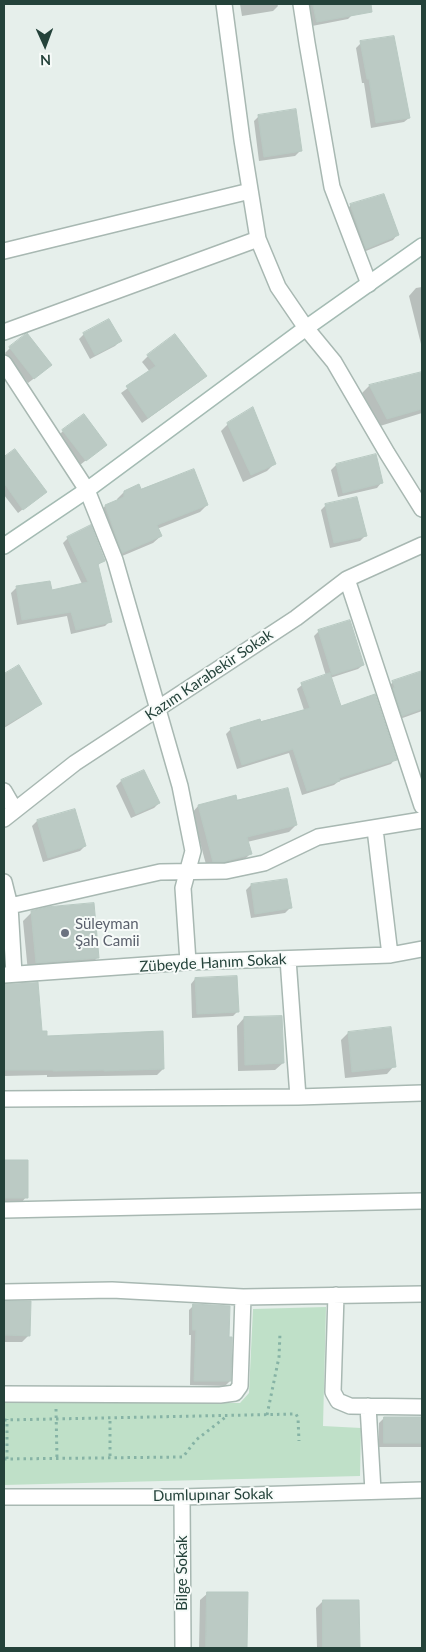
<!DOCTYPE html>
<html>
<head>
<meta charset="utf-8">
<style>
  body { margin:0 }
  #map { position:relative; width:426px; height:1652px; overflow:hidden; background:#e6efeb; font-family:Lato,sans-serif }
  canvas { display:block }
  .frame { position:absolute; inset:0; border:5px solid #24423a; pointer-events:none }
  .north { position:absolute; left:20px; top:20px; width:50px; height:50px; -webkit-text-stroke:4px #f7fbf9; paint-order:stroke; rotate:178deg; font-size:14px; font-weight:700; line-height:20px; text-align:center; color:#24423a }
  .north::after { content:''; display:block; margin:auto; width:18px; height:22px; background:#24423a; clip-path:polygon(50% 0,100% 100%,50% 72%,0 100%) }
</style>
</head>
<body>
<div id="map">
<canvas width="426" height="1652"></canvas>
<div class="frame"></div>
<div class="north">N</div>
</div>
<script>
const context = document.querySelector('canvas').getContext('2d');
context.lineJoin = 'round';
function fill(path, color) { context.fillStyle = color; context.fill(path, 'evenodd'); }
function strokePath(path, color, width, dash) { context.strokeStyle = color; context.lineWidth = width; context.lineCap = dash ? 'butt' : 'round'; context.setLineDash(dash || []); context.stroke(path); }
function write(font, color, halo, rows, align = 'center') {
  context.font = font + ' Lato,sans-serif'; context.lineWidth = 4; context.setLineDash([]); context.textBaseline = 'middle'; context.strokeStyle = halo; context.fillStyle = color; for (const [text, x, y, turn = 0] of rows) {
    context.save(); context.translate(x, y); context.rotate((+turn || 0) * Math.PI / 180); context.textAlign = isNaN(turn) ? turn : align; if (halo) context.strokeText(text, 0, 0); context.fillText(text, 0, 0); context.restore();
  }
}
const green = new Path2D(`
  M326,1307L323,1426L361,1428L360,1476L4,1485V1403H240L249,1393L253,1309Z`);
const shadow = new Path2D(`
  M240,4H277L278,6L273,11L242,16Z
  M308,4H351L353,14L348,19L312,26Z
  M361,43L409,118L404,122L371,128L364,83H362L356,48Z
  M259,116L300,151L295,156L259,161L254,121Z
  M351,205L397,235L393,240L361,253L346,210Z
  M422,287V348L409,296L416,288Z
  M84,334L120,341L115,346L90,359L79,339Z
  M10,348L45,370L28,383L5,353Z
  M148,356L205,376L199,382L142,423L121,393L150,372L142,362Z
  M422,373V413L380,426L362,393L369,386Z
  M228,424L275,463L267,471L243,482L221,431Z
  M63,431L105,445L80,465L58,436Z
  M15,451L45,492L18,513L4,495V458Z
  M375,456L381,483L377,488L338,497L331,470L336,465Z
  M141,490L207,505L200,512L157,529L161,536L153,543L115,559L98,514L105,506L117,502V499L124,492Z
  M326,505L365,536L360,541L330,548L321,510Z
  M68,538L104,560L97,566L110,621L105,626L71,634L67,616L17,625L11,593L16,588L51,592L82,584L63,543Z
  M319,631L363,665L358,669L330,678L340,707L395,759L391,764L339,781L334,785L302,795L289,753L237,769L226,734L231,729L304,710L297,689L302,685L326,676L314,636Z
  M19,667L40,703L33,710L4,728V676Z
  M422,672V711L397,720L388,687L393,682Z
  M143,771L159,803L154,808L131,818L116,786L121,781Z
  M235,797L236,802L296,825L289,832L247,842L250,854L244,860L207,868L192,813L198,806Z
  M74,810L85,846L80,851L43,862L32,826L37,821Z
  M251,885L290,908L285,913L251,918L246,890Z
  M32,912L98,957L89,966L28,972L23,921Z
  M195,979L238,1011L233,1016L192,1018L191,984Z
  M37,983L41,1032L46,1037L163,1069L157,1075L47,1077V1075L4,1076V985Z
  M244,1018L283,1063L275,1070L238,1071L237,1026Z
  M348,1033L394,1066L387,1074L345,1078L341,1040Z
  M422,1035V1056L421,1037Z
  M4,1161H27L26,1197L22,1202H4Z
  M4,1302L30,1303L29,1335L22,1342H4Z
  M194,1305L228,1339L230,1381L225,1386L190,1385L191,1335H189V1310Z
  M384,1418H422V1447H379V1423Z
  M208,1593H247L246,1648H199L200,1600Z
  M323,1601H358L359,1648H317L316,1608Z`);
const building = new Path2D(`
  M313,4H371L372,12L317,22Z
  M394,36L410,118L376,123L369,79H367L360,41Z
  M296,109L302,151L264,157L258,115Z
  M384,194L399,235L366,249L350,204Z
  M109,319L122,341L95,355L83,333Z
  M27,333L52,365L34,379L9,347Z
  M175,334L207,376L148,418L126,386L156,366L147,355Z
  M422,372V409L387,419L369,385Z
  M253,407L276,464L251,475L227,423Z
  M84,414L107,445L86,461L62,430Z
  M15,449L47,492L23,510L4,483V457Z
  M376,454L383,483L343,493L336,464Z
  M194,469L208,505L157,525L162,536L122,553L105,505L124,497V491L139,484L141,489Z
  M357,497L367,536L334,543L325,504Z
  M91,525L105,561L98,564L112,622L76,630L71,612L22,620L16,586L50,581L52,590L88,582L67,537Z
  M350,620L364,665L332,675L318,630Z
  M19,665L42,704L4,726V674Z
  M422,671V709L402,716L393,688H395L392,681Z
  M330,673L341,706L375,694L397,760L339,778L340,781L307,791L293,749L242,765L230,728L260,719L261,722L310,708L301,683Z
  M144,770L160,803L136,814L121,780Z
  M288,788L297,825L247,837L252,854L223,862H213L198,805L236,795L237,800Z
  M75,809L86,846L48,858L37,820Z
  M287,879L292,908L255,914L251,884Z
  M94,903L99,958L36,963L31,911L47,907Z
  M237,976L239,1012L197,1014L195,978Z
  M38,982L42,1031H47V1036L163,1031L164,1069L104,1071V1070L53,1071V1070H4V984Z
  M282,1016L284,1063L245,1065L244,1017Z
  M391,1027L396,1067L352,1072L348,1032Z
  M4,1160H28V1198H4Z
  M4,1301H31L30,1336L4,1335Z
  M193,1304L230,1306L229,1337H232L231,1381H194L196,1330H193Z
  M384,1417H422V1443H384Z
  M207,1592H248L247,1648H206Z
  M323,1600H359L360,1648H323Z`);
const path = new Path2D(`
  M56,1409L57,1459
  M267,1415L279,1357L280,1333
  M4,1420L296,1414L298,1418L299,1441
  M110,1456V1418
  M4,1459L183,1457L196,1440L227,1416
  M7,1459V1419`);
const minor = new Path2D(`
  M224,4L242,140L258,239L278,287L306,328L334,362L387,453L422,509
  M301,4L307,43L332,187L369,284
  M4,251L250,191
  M4,332L258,239
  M4,363L87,490L115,560L180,786L193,851L183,888L188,962
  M347,579L422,806
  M4,791L15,810
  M4,819L75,763L296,618L347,579L422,545
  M375,829L390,955
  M4,882L10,906L14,974
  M10,906L160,872L226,871L264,863L318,837L422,820
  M288,959L298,1097
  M4,975L188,962L390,955L422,949
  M4,1099L298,1097L422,1093
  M4,1210L422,1201
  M4,1292L112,1290L243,1297L422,1294
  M336,1295L333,1392L338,1401L350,1406L422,1407
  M4,1394L220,1395L235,1393L240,1386L243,1297
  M368,1406L373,1491
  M4,1497H182L422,1490
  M182,1497L183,1648`);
const secondary = new Path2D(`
  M4,546L87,490L306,328L422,246`);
const markers = [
  [65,933,5,"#6b7280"]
];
const streetNames = [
  ["Kazım Karabekir Sokak",209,675,-34],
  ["Zübeyde Hanım Sokak",213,963,-3],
  ["Dumlupınar Sokak",213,1495,-1],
  ["Bilge Sokak",182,1573,-90]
];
const worshipNames = [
  ["Süleyman",75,924],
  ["Şah Camii",75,941]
];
fill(green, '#bfe0c8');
fill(shadow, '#0003');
fill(building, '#bbcac4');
strokePath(building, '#b8c9c2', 1);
strokePath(minor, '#a8b8b2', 18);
strokePath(secondary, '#a4bbb3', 18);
strokePath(path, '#86b3a5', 3, [2.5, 4]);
strokePath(minor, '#fff', 15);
strokePath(secondary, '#fff', 15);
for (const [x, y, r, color] of markers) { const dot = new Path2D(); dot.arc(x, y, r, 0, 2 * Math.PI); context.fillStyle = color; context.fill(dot); strokePath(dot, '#f7fbf9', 2); }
write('15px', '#24423a', '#f7fbf9', streetNames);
write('15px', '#5b616d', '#f7fbf9', worshipNames, 'left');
</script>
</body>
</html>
